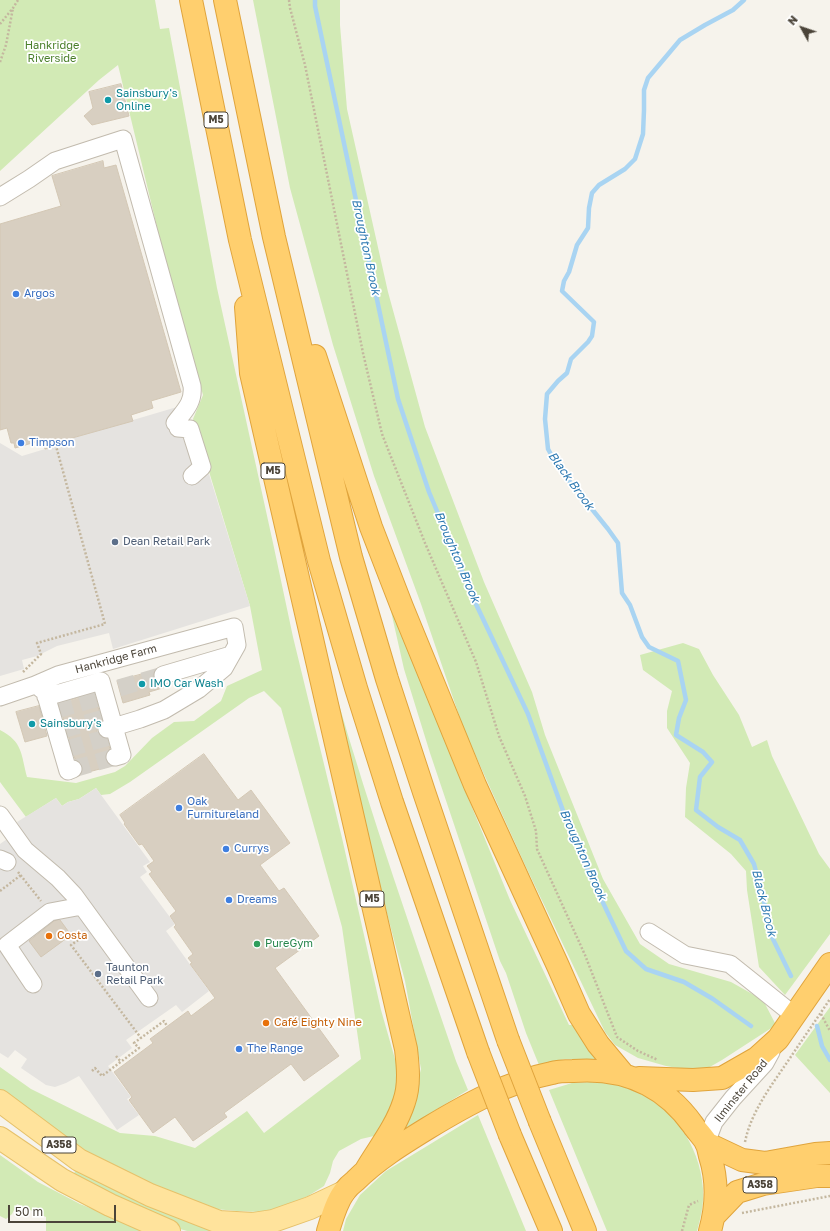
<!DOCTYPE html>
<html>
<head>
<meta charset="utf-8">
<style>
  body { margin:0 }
  #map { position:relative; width:830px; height:1231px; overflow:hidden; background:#f6f3ec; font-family:"Golos Text",sans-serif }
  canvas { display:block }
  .north { position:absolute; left:782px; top:8px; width:40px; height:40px; -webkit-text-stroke:3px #fff; paint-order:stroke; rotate:310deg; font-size:11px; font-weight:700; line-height:16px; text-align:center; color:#4b4439 }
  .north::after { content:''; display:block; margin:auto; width:14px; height:18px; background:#4b4439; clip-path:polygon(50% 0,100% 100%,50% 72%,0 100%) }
  .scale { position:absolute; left:8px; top:1205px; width:108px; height:18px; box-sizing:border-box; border:2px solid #4b4439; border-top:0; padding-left:5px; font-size:12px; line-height:14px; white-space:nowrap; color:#4b4439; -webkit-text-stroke:3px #fff; paint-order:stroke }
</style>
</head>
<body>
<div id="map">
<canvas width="830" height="1231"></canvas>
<div class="north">N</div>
<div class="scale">50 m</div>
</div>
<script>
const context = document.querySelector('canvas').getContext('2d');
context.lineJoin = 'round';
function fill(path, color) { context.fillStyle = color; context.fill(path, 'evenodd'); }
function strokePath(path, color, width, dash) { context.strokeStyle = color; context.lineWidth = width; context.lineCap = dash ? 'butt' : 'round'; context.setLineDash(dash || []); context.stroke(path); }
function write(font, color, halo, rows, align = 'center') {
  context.font = font + ' "Golos Text",sans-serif'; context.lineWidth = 3.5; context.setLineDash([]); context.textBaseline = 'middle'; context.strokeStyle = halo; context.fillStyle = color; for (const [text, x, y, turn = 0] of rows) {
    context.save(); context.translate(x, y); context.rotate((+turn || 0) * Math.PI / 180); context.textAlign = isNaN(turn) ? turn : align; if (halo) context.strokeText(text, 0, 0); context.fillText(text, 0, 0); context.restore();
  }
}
const green = new Path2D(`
  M0,0H155L160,29L169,28L217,288L273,543L293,637L342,838L381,1010L395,1059L398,1065L399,1074L394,1101L383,1125L374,1136L361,1139L339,1151L333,1161L330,1173L324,1186L308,1196L281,1208L260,1212L237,1211L215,1209L187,1203L103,1164L0,1092V1067L31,1089L120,1133L155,1136L195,1148L247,1111L264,1133L361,1059L342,927L281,708L264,691L249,698L130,782L110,794L101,795L96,788L79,799L68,802L62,806L56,798L26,817L0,782V730C23,742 21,754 27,777L76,783L115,772L125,766L152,738L174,722L194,721L221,701L227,686L262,670L250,606L193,419L203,395L162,248L118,65L99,80L0,171Z
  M253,0H340V25L347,109L388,292L425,427L484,582L532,692L545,735L603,879L640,944L669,964L731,982L763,1000L776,1025L722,1060L701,1072L666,1066L638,1058L615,1045L605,1032L525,865L464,730L421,604L374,476L333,345L290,188Z
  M390,607L510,900L569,1025H572L595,1059H565L539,1065L526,1033L506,973L500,961L430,753L404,669Z
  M683,643L699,649L713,675L739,715L752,747L767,740L772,756L819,854L830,869V934L785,995L759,967L747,890L746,871L731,854L685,817L686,788L690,763L667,728V711L672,691L643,670L640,655Z
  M335,691C371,816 414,938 456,1061L468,1090L402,1131L416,1088L421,1069L405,981L377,876Z
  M830,1007V1093L795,1055Z
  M590,1082C603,1083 617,1084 629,1089C671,1104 700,1144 703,1189C704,1203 701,1217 697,1231H607L549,1090L572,1083Z
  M478,1115L526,1231H343L346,1219L360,1195L386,1171Z
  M0,1155L38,1182L80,1204L149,1231H46V1217L17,1204L12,1214L6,1219L0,1216Z
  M79,1168L219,1231H187L177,1228L73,1177L75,1171Z`);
const parking = new Path2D(`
  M177,407L199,477L209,474L250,606L113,649L109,633L57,646L37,656L22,660L24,669L0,676V443L22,456L65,443L72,438Z
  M96,788L150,862L143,866L147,872L140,877L175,924L166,931L209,991L182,1012L176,1005L126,1040L132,1048L108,1066L131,1097L127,1099L139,1115L117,1130L79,1076L66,1083L55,1087L46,1085L21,1068L27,1059L15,1050L8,1058L0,1053V844L21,829L17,822L56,798L62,806L68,802L79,799Z`);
const stream = new Path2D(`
  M315,0V6L398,399L429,492L475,602L528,714L570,830L596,888L626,951L646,969L684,982L713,999L751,1026
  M744,0L733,10L705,25L680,40L648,78L644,90V110L643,134L635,159L625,169L599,185L592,193L589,208L588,228L577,245L569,272L564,281L562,291L594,322L592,336L588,342L571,359L567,373L558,381L547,394L545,419L548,449L558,467L608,529L618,543L622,593L630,605L642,637L649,647L678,661L686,700L679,718L676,735L703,752L712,762L700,777L696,810L718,827L740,840L754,864L763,898L772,937L791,976
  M817,1026L822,1046L830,1060`);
const building = new Path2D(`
  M121,84L129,116L92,125L84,116L93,108L89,92Z
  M103,161L104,168L116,165L181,392L151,401L153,408L131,415L133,421L65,440V443L45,449L44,446L41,447L39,441L15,448L14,443H11L7,428L0,430V224L61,206L52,176Z
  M154,671L153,677L156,682L160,685H165L166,687L149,692L150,695L123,703L117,681Z
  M94,693L102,721L97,726V732L100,737L107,739L110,749L105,754V759L108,764L111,766L81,774L83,770L82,766L79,761L75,759L59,704Z
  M39,706L47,736L25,742L16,712Z
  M204,754L238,800L251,790L290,843L260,865L279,891L284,888L319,936L275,968L339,1056L304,1081L291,1064L224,1113L227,1117L193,1141L175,1117L153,1133L129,1100L132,1097L114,1072L153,1043L150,1039L188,1011L191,1016L215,998L190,964L192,963L188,958L193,954L174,927L176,925L170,916L176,911L149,874L152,872L147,866L154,861L142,844L139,845L124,824L125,823L120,815Z
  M60,920L71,935L41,957L29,941L54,921Z`);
const minorTunnel = new Path2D(`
  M119,688L163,675
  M56,710L98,698
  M62,730L104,718
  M67,749L109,737
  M73,769L115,757`);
const path = new Path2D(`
  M289,0L290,8L305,65L363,353L382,434L425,543L476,662L499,736L525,796L536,831L537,849L585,955L617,1037L638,1051L658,1060
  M0,24L13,8L18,0
  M0,62L6,45L13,8
  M23,672L41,654L37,643L105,624L56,446
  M18,872L41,901
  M0,891L21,875
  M84,935V936L71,945L141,1038
  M821,1014L830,1031
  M116,1056L121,1062
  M92,1071L95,1068L102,1076L139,1048L134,1043L164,1021L167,1026
  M745,1142C751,1112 771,1086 788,1061C802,1040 816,1020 830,999
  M742,1213L830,1196
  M682,1231L689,1205L698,1201`);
const minor = new Path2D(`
  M0,197L29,179L55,161L123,139L192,386C194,403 184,411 175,423
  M178,428L190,429L202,467L192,476
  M163,675L231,655
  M40,688L45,692L68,771L73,769
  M0,697L35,685L58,675L234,627L237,645L224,668L199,689L164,710L140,719L107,729
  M46,697L101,681L122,755L115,757
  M0,815L25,850L58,878L74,895L149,998
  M0,859L7,862
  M649,932L685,955L730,964L795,1016
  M33,984L7,945L50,912L82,906
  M706,1143L714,1122L733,1098L765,1063L771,1052`);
const major = new Path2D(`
  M0,1101L79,1160L150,1195L219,1222L253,1224L273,1221L310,1208L344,1192
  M0,1138L62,1180L110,1205L169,1231`);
const highway = new Path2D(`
  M191,0L240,240L319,561L356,688L392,802L478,1052
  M225,0L274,237L351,557L387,679L424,792L508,1040
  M246,307L251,373L406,1049C408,1066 410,1085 404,1102C396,1127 379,1148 366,1170
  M315,356L371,527L402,607L475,785L558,966L579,1014L598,1044L623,1074
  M639,1078L693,1080L722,1078L757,1058L778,1039L830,964
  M540,1122L585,1231
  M510,1135L551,1231
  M706,1143L742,1160L765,1163L815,1154L830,1153
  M714,1216L737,1192L763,1184L817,1176H830
  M328,1231C332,1218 336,1203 344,1192C347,1188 351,1184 355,1181C376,1160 402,1144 428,1128C466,1105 507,1082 552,1073C558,1071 566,1071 573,1071C622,1067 664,1084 693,1125C697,1131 702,1136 706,1142C708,1146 709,1152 710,1156C718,1181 717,1206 710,1231`);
const highwayBridge = new Path2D(`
  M508,1040L540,1122
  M478,1052L510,1135`);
const markers = [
  [108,100,4,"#0f9aa8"],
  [16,294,4,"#3f7fe0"],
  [21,443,4,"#3f7fe0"],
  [115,542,4,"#5c6f8a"],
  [142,684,4,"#0f9aa8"],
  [32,724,4,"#0f9aa8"],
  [179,808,4,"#3f7fe0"],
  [226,849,4,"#3f7fe0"],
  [229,900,4,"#3f7fe0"],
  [49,936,4,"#e8710a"],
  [257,944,4,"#2e9e5b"],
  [98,974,4,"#5c6f8a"],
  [266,1023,4,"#e8710a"],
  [239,1049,4,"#3f7fe0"]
];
const shields = [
  [216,120,24],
  [273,471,24],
  [372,899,24],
  [59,1145,34],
  [760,1185,34]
];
const shieldNames = [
  ["M5",216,120],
  ["M5",273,471],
  ["M5",372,899],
  ["A358",59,1145],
  ["A358",760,1185]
];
const parkNames = [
  ["Hankridge",52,46],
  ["Riverside",52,59]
];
const cultureNames = [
  ["Sainsbury's",116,94],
  ["Online",116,107],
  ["IMO Car Wash",150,684],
  ["Sainsbury's",40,724]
];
const shopNames = [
  ["Argos",24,294],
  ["Timpson",29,443],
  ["Oak",187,802],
  ["Furnitureland",187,815],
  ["Currys",234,849],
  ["Dreams",237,900],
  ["The Range",247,1049]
];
const serviceNames = [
  ["Dean Retail Park",123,542],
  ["Taunton",106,968],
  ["Retail Park",106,981]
];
const streetNames = [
  ["Hankridge Farm",116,659,-15],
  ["Ilminster Road",741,1091,-51]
];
const foodNames = [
  ["Costa",57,936],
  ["Café Eighty Nine",274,1023]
];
const leisureNames = [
  ["PureGym",265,944]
];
const waterNames = [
  ["Broughton Brook",366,247,78],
  ["Black Brook",571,481,54],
  ["Broughton Brook",457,557,67],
  ["Broughton Brook",583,855,66],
  ["Black Brook",764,903,76]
];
fill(green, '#d2eab5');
fill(parking, '#e5e3e0');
strokePath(stream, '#a9d4f2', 4.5);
fill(building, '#d8cfc1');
strokePath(building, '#d3c7b4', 1);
strokePath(minorTunnel, '#d4d0c8', 17, [17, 8]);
strokePath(minor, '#c2bbae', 19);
strokePath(major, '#e6c16a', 24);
strokePath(highway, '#e0a43c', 24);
strokePath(path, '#c4b79f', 2.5, [2, 2]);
strokePath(minor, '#fff', 17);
strokePath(major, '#ffe39c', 22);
strokePath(highway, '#ffcf6e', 22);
strokePath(highwayBridge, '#e0a43c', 24, []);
strokePath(highwayBridge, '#ffcf6e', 22);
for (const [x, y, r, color] of markers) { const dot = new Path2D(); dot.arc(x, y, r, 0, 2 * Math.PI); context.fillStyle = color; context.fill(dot); strokePath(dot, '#fff', 1.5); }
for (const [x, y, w] of shields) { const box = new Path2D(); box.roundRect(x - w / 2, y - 8, w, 16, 3); context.fillStyle = '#fff'; context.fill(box); strokePath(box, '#4b4439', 1); }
write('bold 10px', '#4b4439', null, shieldNames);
write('11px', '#4a7f2a', '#fff', parkNames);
write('11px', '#0d838f', '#fff', cultureNames, 'left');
write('11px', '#366cbe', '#fff', shopNames, 'left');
write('11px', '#4e5e75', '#fff', serviceNames, 'left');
write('11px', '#4b4439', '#fff', streetNames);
write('11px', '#c56008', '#fff', foodNames, 'left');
write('11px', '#27864d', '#fff', leisureNames, 'left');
write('italic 12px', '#2e7ab2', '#fff', waterNames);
</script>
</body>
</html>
